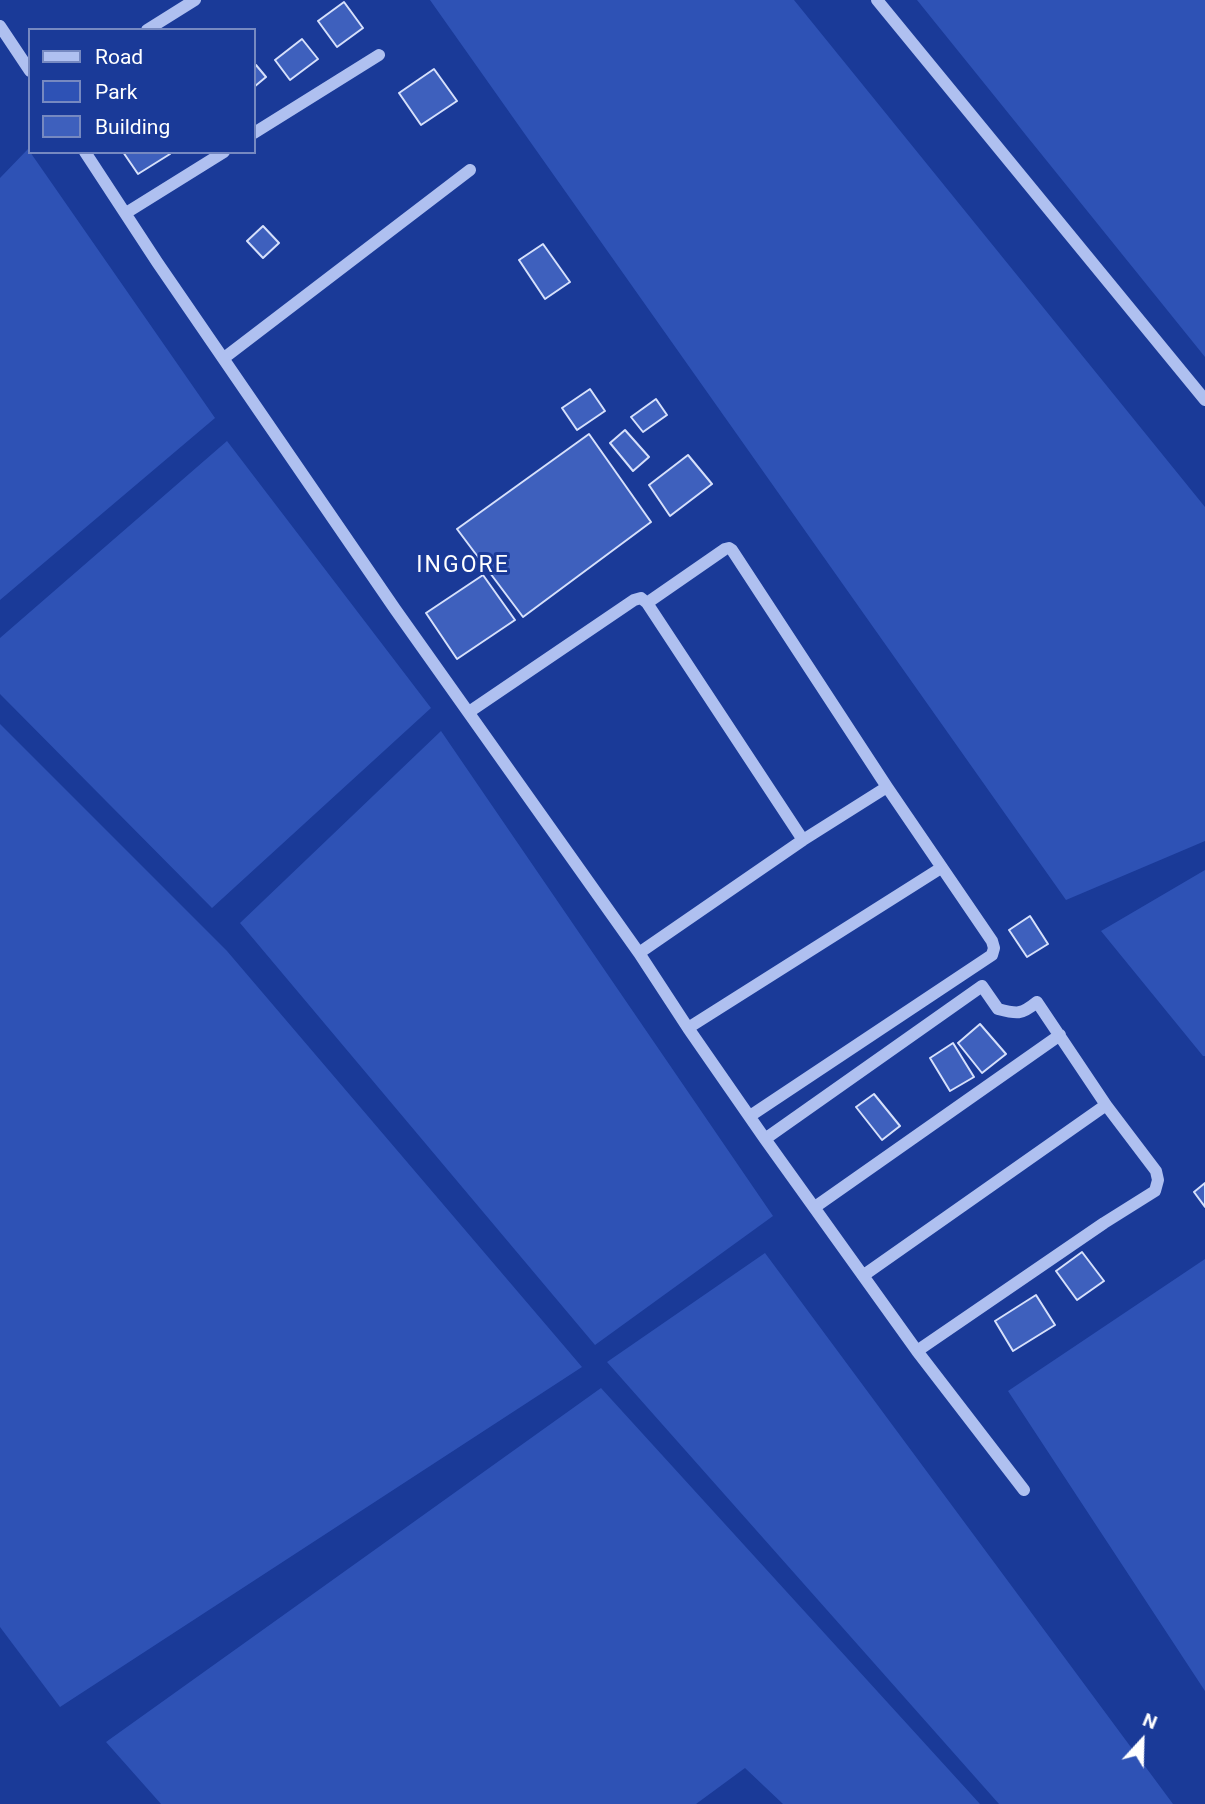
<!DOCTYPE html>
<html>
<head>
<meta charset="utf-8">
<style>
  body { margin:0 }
  #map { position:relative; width:1205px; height:1804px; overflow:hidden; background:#1a3a98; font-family:Roboto,sans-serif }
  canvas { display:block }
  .legend { position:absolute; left:28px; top:28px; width:228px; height:126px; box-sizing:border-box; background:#1a3a98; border:2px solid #7689c1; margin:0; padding:9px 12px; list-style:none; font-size:21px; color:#fff }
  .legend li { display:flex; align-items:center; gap:14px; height:35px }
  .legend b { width:35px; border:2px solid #7689c1 }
  .north { position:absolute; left:1107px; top:1706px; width:70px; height:70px; -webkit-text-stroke:5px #1a3a98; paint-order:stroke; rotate:22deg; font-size:19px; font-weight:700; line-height:28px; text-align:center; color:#fff }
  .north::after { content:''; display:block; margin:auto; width:24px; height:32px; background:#fff; clip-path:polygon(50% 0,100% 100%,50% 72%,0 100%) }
</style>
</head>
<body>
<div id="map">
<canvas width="1205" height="1804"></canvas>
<ul class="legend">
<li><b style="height:9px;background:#afc0f0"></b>Road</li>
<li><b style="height:19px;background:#2e52b5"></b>Park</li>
<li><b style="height:19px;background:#3e60bd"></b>Building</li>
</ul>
<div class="north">N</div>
</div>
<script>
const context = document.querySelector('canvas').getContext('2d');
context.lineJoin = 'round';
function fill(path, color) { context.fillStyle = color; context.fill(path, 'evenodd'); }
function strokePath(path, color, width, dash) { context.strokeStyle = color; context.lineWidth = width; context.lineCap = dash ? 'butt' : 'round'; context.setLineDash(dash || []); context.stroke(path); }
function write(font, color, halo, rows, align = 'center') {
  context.font = font + ' Roboto,sans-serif'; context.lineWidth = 6; context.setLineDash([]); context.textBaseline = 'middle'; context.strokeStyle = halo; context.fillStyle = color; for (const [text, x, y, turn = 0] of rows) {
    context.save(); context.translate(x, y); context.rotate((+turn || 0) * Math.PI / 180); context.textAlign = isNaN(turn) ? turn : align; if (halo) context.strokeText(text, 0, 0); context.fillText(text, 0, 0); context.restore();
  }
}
const green = new Path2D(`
  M430,0H794L1205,507V841L1066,900Z
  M917,0H1205V357Z
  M28,149L215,418L0,600V178Z
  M227,441L431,708L212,908L0,694V638Z
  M0,724L227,951L582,1367L60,1707L0,1627Z
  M441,731L773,1216L595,1345L240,923Z
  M1205,870V1056H1203L1101,931Z
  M765,1253L1173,1804H999L607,1362Z
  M1205,1259V1691L1008,1391Z
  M601,1388L980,1804H783L745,1768L696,1804H161L106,1742Z`);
const building = new Path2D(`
  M344,2L363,28L337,47L318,21Z
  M302,39L318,59L290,80L275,60Z
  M256,65L266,77L254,87V66Z
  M434,69L457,101L421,125L399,93Z
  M123,152H169L170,154L138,174Z
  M263,226L279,243L263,258L247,241Z
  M543,244L570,282L545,299L519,260Z
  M590,389L605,411L577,430L562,408Z
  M656,399L667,415L643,432L631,417Z
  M625,430L649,457L633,471L610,443Z
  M589,434L651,522L523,617L457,529Z
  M688,455L712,484L670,516L649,485Z
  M483,575L515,620L457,659L426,613Z
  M1030,916L1048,944L1027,957L1009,930Z
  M980,1024L1006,1054L982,1073L958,1043Z
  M953,1043L974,1077L950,1091L930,1058Z
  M874,1094L900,1126L882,1140L856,1107Z
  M1205,1183V1207L1194,1192Z
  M1082,1252L1104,1281L1077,1300L1056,1271Z
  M1036,1295L1055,1325L1013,1351L995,1321Z`);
const minor = new Path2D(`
  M877,0L1205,400
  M0,26L30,71
  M147,30L195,0
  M254,133L379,55
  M85,152L157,262L395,609L639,953L688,1028L765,1139L917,1351L1024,1490
  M126,213L224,152
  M224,358L470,170
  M647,603L725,549L729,548L732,550L887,787L992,941L994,948L992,955L750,1116
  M469,712L634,600L641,598L647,603L803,840L887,787
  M639,953L803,840
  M688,1028L941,868
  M765,1139L982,986L998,1009C1017,1014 1021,1015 1037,1002L1106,1105L1156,1171L1158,1180L1155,1191L1104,1223L917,1351
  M815,1207L1060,1035
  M864,1275L1106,1105`);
const quarterNames = [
  ["INGORE",463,566]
];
fill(green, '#2e52b5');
fill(building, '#3e60bd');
strokePath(building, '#d6e0fb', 2);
strokePath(minor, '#afc0f0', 12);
context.letterSpacing = '2px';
write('23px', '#fff', '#1a3a98', quarterNames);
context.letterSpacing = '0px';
</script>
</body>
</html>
